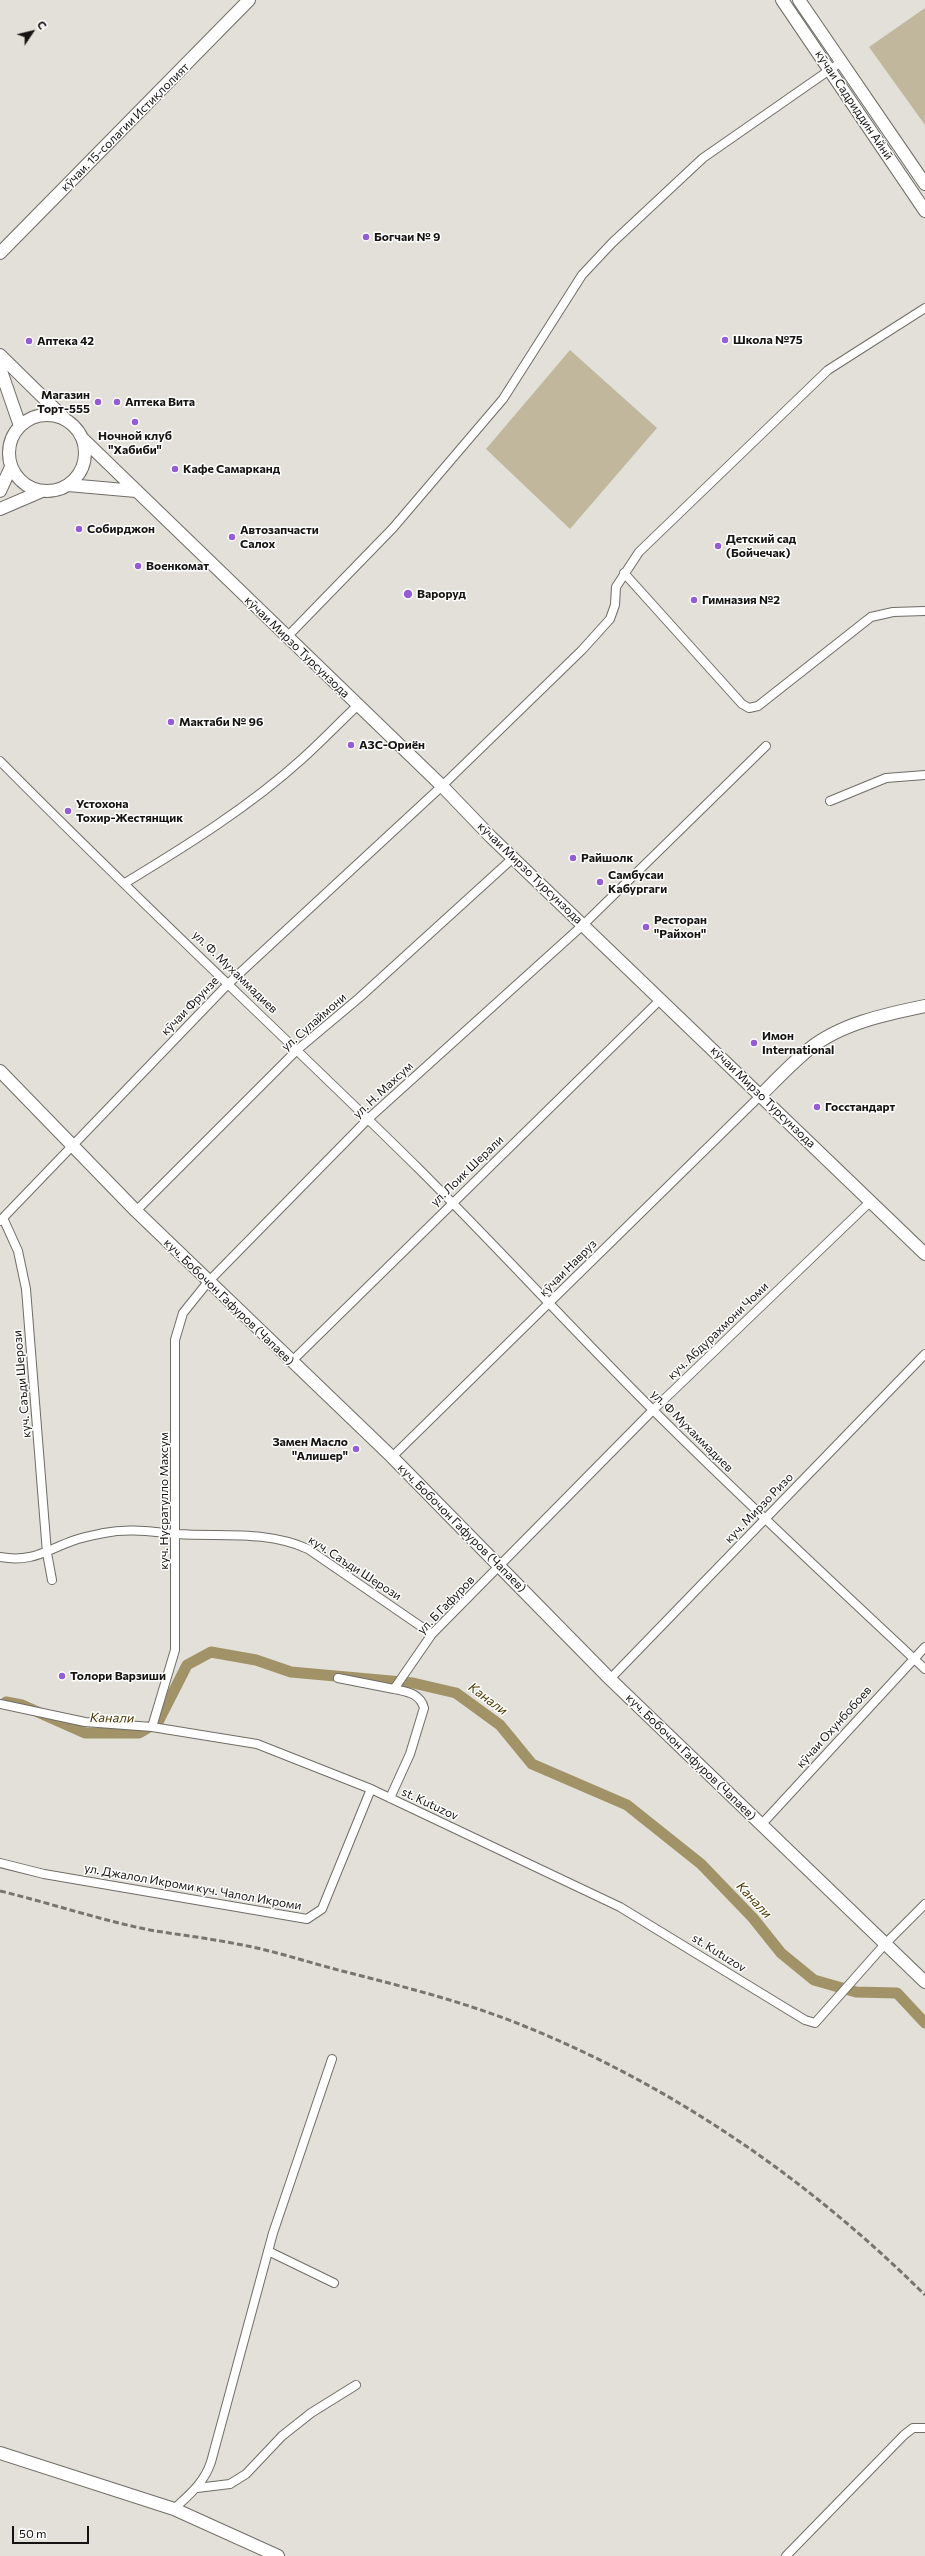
<!DOCTYPE html>
<html>
<head>
<meta charset="utf-8">
<style>
  body { margin:0 }
  #map { position:relative; width:925px; height:2556px; overflow:hidden; background:#e2e0d8; font-family:Commissioner,sans-serif }
  canvas { display:block }
  .north { position:absolute; left:12px; top:12px; width:40px; height:40px; -webkit-text-stroke:3px #fff; paint-order:stroke; rotate:55deg; font-size:11px; font-weight:700; line-height:16px; text-align:center; color:#151412 }
  .north::after { content:''; display:block; margin:auto; width:14px; height:18px; background:#151412; clip-path:polygon(50% 0,100% 100%,50% 72%,0 100%) }
  .scale { position:absolute; left:12px; top:2526px; width:77px; height:18px; box-sizing:border-box; border:2px solid #151412; border-top:0; padding-left:5px; font-size:12px; line-height:14px; white-space:nowrap; color:#151412; -webkit-text-stroke:3px #fff; paint-order:stroke }
</style>
</head>
<body>
<div id="map">
<canvas width="925" height="2556"></canvas>
<div class="north">С</div>
<div class="scale">50 m</div>
</div>
<script>
const context = document.querySelector('canvas').getContext('2d');
context.lineJoin = 'round';
function fill(path, color) { context.fillStyle = color; context.fill(path, 'evenodd'); }
function strokePath(path, color, width, dash) { context.strokeStyle = color; context.lineWidth = width; context.lineCap = dash ? 'butt' : 'round'; context.setLineDash(dash || []); context.stroke(path); }
function write(font, color, halo, rows, align = 'center') {
  context.font = font + ' Commissioner,sans-serif'; context.lineWidth = 3; context.setLineDash([]); context.textBaseline = 'middle'; context.strokeStyle = halo; context.fillStyle = color; for (const [text, x, y, turn = 0] of rows) {
    context.save(); context.translate(x, y); context.rotate((+turn || 0) * Math.PI / 180); context.textAlign = isNaN(turn) ? turn : align; if (halo) context.strokeText(text, 0, 0); context.fillText(text, 0, 0); context.restore();
  }
}
const green = new Path2D(`
  M925,8V125L869,47Z
  M570,350L657,428L570,529L486,449Z`);
const canal = new Path2D(`
  M6,1702L22,1705L85,1733H139L158,1722L187,1665L211,1652L256,1660L291,1672L413,1683L456,1693L500,1725L532,1764L627,1805L701,1864L753,1918L781,1953L814,1980L856,1992L897,1993L925,2023`);
const street = new Path2D(`
  M624,573L742,704L749,708L758,706L871,617L893,612L925,611
  M287,637L393,528L503,399L582,275L612,243L703,158L841,62
  M0,761C137,900 281,1033 420,1170C498,1248 573,1330 651,1408C740,1497 833,1583 925,1669
  M830,801L886,778L925,775
  M125,883C186,846 249,807 302,759C321,742 339,723 357,706
  M136,1211L297,1050L359,998L513,858
  M3,1218L18,1251L26,1289L47,1553L52,1580
  M0,1221L229,983L442,786L582,650L610,619L615,605L616,587L639,552L828,370L925,308
  M291,1362L661,999
  M392,1457L761,1095
  M0,1557C32,1563 46,1550 75,1540C84,1537 95,1535 104,1533C129,1528 152,1532 177,1534C222,1537 266,1530 308,1549L432,1634
  M338,1678L394,1689
  M610,1679L925,1354
  M0,1704L85,1722L152,1727L257,1744L371,1789L620,1907L805,2020L815,2023L885,1944L925,1904
  M152,1727L175,1650V1340L183,1313L208,1282L368,1119L583,925L766,746
  M390,1798L410,1754L424,1708C420,1693 407,1692 394,1689L432,1634L653,1410L871,1201
  M761,1825L925,1647
  M0,1863L44,1874L307,1919L322,1909L371,1789
  M268,2251L334,2283
  M197,2488L230,2484L246,2474L282,2436L311,2413L356,2385
  M174,2509C190,2494 204,2483 211,2462L273,2233L332,2059
  M786,2556L904,2435L913,2428H925`);
const secondary = new Path2D(`
  M782,0L925,211
  M799,0L925,184
  M0,253L249,0
  M0,355L64,418
  M0,368L20,426
  M9 453a38 38 0 1 1 76 0a38 38 0 1 1-76 0Z
  M83,439L442,786L491,837L925,1254
  M68,485L136,491
  M0,491L11,467
  M0,509L42,491
  M0,1071L136,1211L392,1457L610,1679L925,1982
  M761,1095C776,1080 791,1064 808,1050C839,1024 886,1014 925,1006
  M0,2453L174,2509L278,2556`);
const rail = new Path2D(`
  M0,1891C50,1903 100,1920 150,1930C179,1935 208,1938 237,1944C272,1950 307,1962 342,1971C405,1987 469,2003 529,2028C678,2089 811,2182 925,2295`);
const markers = [
  [366,237,4,"#945dd5"],
  [725,340,4,"#945dd5"],
  [29,341,4,"#945dd5"],
  [98,402,4,"#945dd5"],
  [117,402,4,"#945dd5"],
  [135,422,4,"#945dd5"],
  [175,469,4,"#945dd5"],
  [79,529,4,"#945dd5"],
  [232,537,4,"#945dd5"],
  [718,546,4,"#945dd5"],
  [138,566,4,"#945dd5"],
  [408,594,5,"#945dd5"],
  [694,600,4,"#945dd5"],
  [171,722,4,"#945dd5"],
  [351,745,4,"#945dd5"],
  [68,811,4,"#945dd5"],
  [573,858,4,"#945dd5"],
  [600,882,4,"#945dd5"],
  [646,927,4,"#945dd5"],
  [754,1043,4,"#945dd5"],
  [817,1107,4,"#945dd5"],
  [356,1449,4,"#945dd5"],
  [62,1676,4,"#945dd5"]
];
const streetNames = [
  ["кӯчаи Садриддин Айнӣ",854,105,56],
  ["кӯчаи. 15-солагии Истиқлолият",125,127,-45],
  ["кӯчаи Мирзо Турсунзода",297,647,44],
  ["кӯчаи Мирзо Турсунзода",530,873,44],
  ["ул. Ф. Мухаммадиев",235,972,44],
  ["кӯчаи Фрунзе",190,1006,-46],
  ["ул. Сулаймони",314,1022,-41],
  ["ул. Н. Махсум",383,1090,-43],
  ["кӯчаи Мирзо Турсунзода",763,1097,44],
  ["ул. Лоик Шерали",467,1171,-44],
  ["кӯчаи Навруз",568,1268,-45],
  ["куч. Бобочон Гафуров (Чапаев)",229,1302,44],
  ["куч. Абдурахмони Чоми",718,1331,-44],
  ["куч. Саъди Шерози",22,1384,-95],
  ["ул. Ф Мухаммадиев",692,1431,45],
  ["куч. Нусратулло Махсум",164,1501,-90],
  ["куч. Мирзо Ризо",759,1508,-46],
  ["куч. Бобочон Гафуров (Чапаев)",462,1528,45],
  ["куч. Саъди Шерози",355,1568,33],
  ["ул. Б Гафуров",446,1605,-46],
  ["кӯчаи Охунбобоев",834,1727,-48],
  ["куч. Бобочон Гафуров (Чапаев)",691,1757,44],
  ["st. Kutuzov",430,1804,25],
  ["ул. Джалол Икроми куч. Чалол Икроми",193,1887,10],
  ["st. Kutuzov",719,1953,32]
];
const poiNames = [
  ["Богчаи № 9",374,237],
  ["Школа №75",733,340],
  ["Аптека 42",37,341],
  ["Магазин",90,395,"right"],
  ["Торт-555",90,409,"right"],
  ["Аптека Вита",125,402],
  ["Ночной клуб",135,436,"center"],
  ["\"Хабиби\"",135,450,"center"],
  ["Кафе Самарканд",183,469],
  ["Собирджон",87,529],
  ["Автозапчасти",240,530],
  ["Салох",240,544],
  ["Детский сад",726,539],
  ["(Бойчечак)",726,553],
  ["Военкомат",146,566],
  ["Вароруд",417,594],
  ["Гимназия №2",702,600],
  ["Мактаби № 96",179,722],
  ["АЗС-Ориён",359,745],
  ["Устохона",76,804],
  ["Тохир-Жестянщик",76,818],
  ["Райшолк",581,858],
  ["Самбусаи",608,875],
  ["Кабургаги",608,889],
  ["Ресторан",654,920],
  ["\"Райхон\"",654,934],
  ["Имон",762,1036],
  ["International",762,1050],
  ["Госстандарт",825,1107],
  ["Замен Масло",348,1442,"right"],
  ["\"Алишер\"",348,1456,"right"],
  ["Толори Варзиши",70,1676]
];
const waterNames = [
  ["Канали",488,1699,37],
  ["Канали",112,1718,1],
  ["Канали",754,1900,47]
];
fill(green, '#c0b79c');
strokePath(canal, '#a19367', 11);
strokePath(street, '#6f6d67', 10);
strokePath(secondary, '#6f6d67', 14);
strokePath(street, '#fff', 8);
strokePath(secondary, '#fff', 12);
strokePath(rail, '#767570', 3, [6, 3]);
for (const [x, y, r, color] of markers) { const dot = new Path2D(); dot.arc(x, y, r, 0, 2 * Math.PI); context.fillStyle = color; context.fill(dot); strokePath(dot, '#fff', 1.5); }
write('12px', '#151412', '#fff', streetNames);
write('bold 12px', '#151412', '#fff', poiNames, 'left');
write('italic 13px', '#493a00', '#fff', waterNames);
</script>
</body>
</html>
